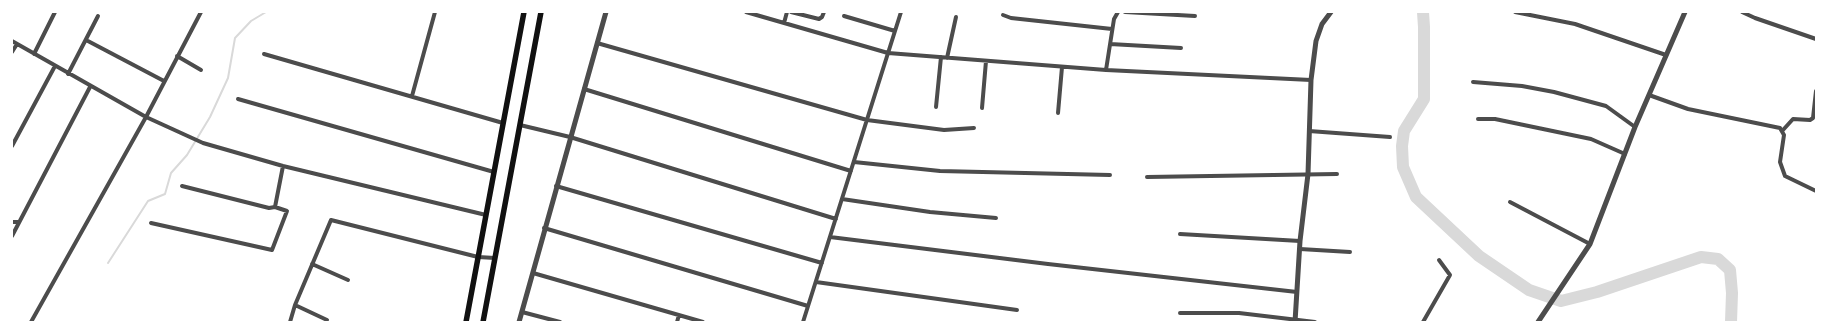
<!DOCTYPE html>
<html>
<head>
<meta charset="utf-8">
<style>
  body { margin:0 }
  #map { position:relative; width:1828px; height:334px; overflow:hidden; background:#fff; font-family:"Noto Sans",sans-serif }
  canvas { display:block }
  .frame { position:absolute; inset:0; border:13px solid #fff; pointer-events:none }
</style>
</head>
<body>
<div id="map">
<canvas width="1828" height="334"></canvas>
<div class="frame"></div>
</div>
<script>
const context = document.querySelector('canvas').getContext('2d');
context.lineJoin = 'round';
function strokePath(path, color, width, dash) { context.strokeStyle = color; context.lineWidth = width; context.lineCap = dash ? 'butt' : 'round'; context.setLineDash(dash || []); context.stroke(path); }
const stream = new Path2D(`
  M108,263L148,201L165,194L171,173L187,155L210,117L228,78L235,38L251,21L266,12`);
const river = new Path2D(`
  M1423,12L1424,27V99L1404,131L1402,146L1403,167L1416,197L1479,256L1529,290L1561,301L1597,292L1701,257L1718,259L1730,270L1732,293L1731,322`);
const minor = new Path2D(`
  M746,12L888,53L1106,70L1311,80
  M791,12L819,19L822,17L824,12
  M1125,12L1195,16
  M1515,12L1575,24L1666,55
  M1742,12L1755,18L1816,39
  M1003,15L1011,18L1112,29
  M844,16L895,31
  M784,23L787,12
  M86,40L164,81
  M12,41L146,117L203,143L283,166L486,215
  M597,43L867,120L944,130L974,128
  M1110,44L1181,48
  M12,52L17,44
  M34,54L55,12
  M264,54L503,123
  M177,56L201,70
  M947,58L956,17
  M1106,70L1114,19L1118,12
  M68,74L98,16
  M1473,82L1522,86L1554,92L1606,106L1635,127
  M584,89L851,171
  M1649,95L1688,109L1780,128L1784,135L1780,162L1785,176L1816,191
  M412,96L435,12
  M238,99L494,172
  M936,107L941,57
  M982,108L986,61
  M1058,113L1062,67
  M1478,119H1495L1591,139L1625,154
  M520,125L570,137L836,219
  M1783,130L1793,119L1810,120L1813,118L1816,91
  M1309,131L1390,137
  M12,146L55,66
  M854,162L940,171L1110,175
  M1147,177L1337,174
  M556,186L822,263
  M842,199L930,212L996,218
  M1510,202L1590,244
  M275,207L283,166
  M12,222H19
  M151,223L272,250L287,211L275,207L269,208L182,186
  M544,228L808,306
  M1180,234L1300,241
  M12,236L90,87
  M830,237L1048,264L1297,292
  M1300,249L1350,252
  M312,264L348,280
  M533,273L703,322
  M816,282L1017,310
  M295,305L327,320
  M522,312L560,322
  M1180,313H1239L1315,322
  M31,322L146,117L201,12
  M290,322L295,305L331,220L478,257L495,258
  M677,322L679,315
  M803,322L901,12
  M1423,322L1450,275L1439,260`);
const tertiary = new Path2D(`
  M519,322L606,12
  M1295,322L1300,241L1308,174L1311,80L1316,41L1322,24L1331,12
  M1538,322L1590,244L1635,127L1685,12`);
const secondary = new Path2D(`
  M466,322L524,12
  M483,322L541,12`);
strokePath(stream, '#d9d9d9', 2);
strokePath(river, '#d9d9d9', 12);
strokePath(minor, '#4c4c4c', 4);
strokePath(tertiary, '#4c4c4c', 5);
strokePath(secondary, '#111', 5.5);
</script>
</body>
</html>
